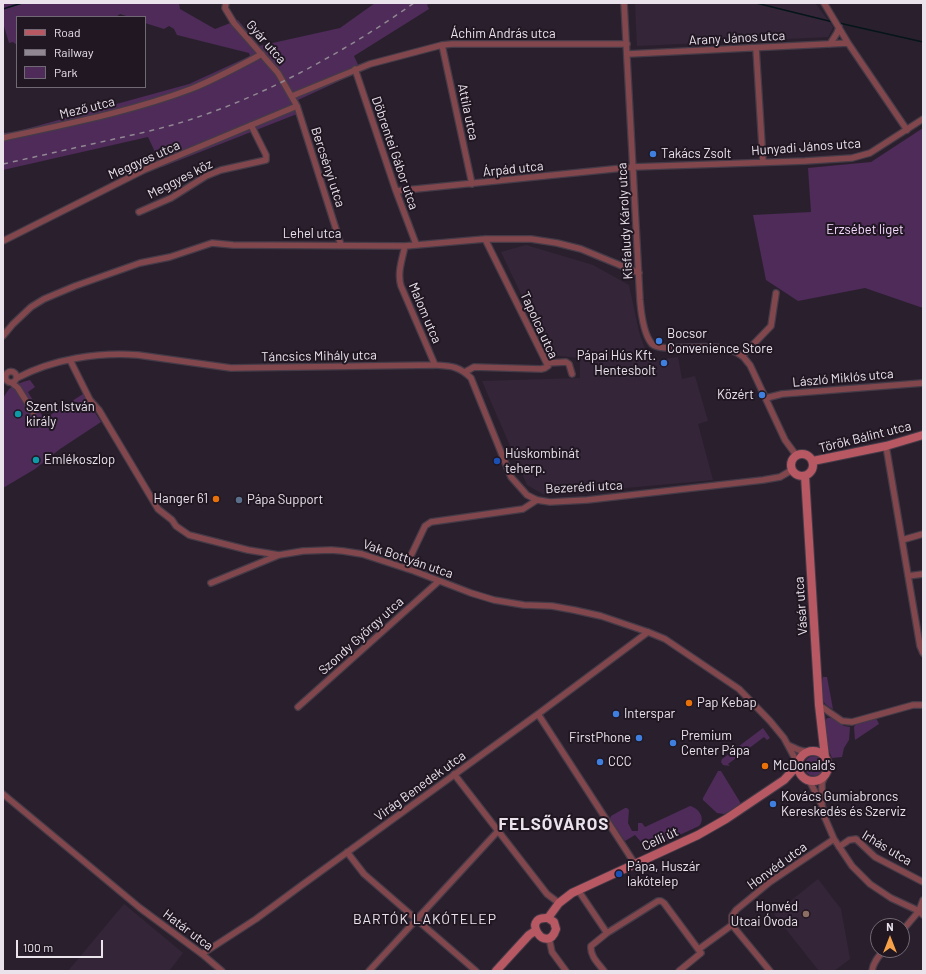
<!DOCTYPE html>
<html>
<head>
<meta charset="utf-8">
<style>
  body { margin:0 }
  #map { position:relative; width:926px; height:974px; overflow:hidden; background:#2a202d; font-family:Barlow,sans-serif }
  canvas { display:block }
  .frame { position:absolute; inset:0; border:4px solid #eae3ec; pointer-events:none }
  .legend { position:absolute; left:16px; top:16px; width:130px; height:72px; box-sizing:border-box; background:#201723; border:1px solid #716973; margin:0; padding:5px 7px; list-style:none; font-size:12px; color:#eae3ec }
  .legend li { display:flex; align-items:center; gap:8px; height:20px }
  .legend b { width:20px; border:1px solid #716973 }
  .north { position:absolute; left:870px; top:918px; width:40px; height:40px; box-sizing:border-box; background:#201723; border:1px solid #716973; border-radius:50%; rotate:0deg; font-size:11px; font-weight:700; line-height:16px; text-align:center; color:#eae3ec }
  .north::after { content:''; display:block; margin:auto; width:14px; height:18px; background:#f7a248; clip-path:polygon(50% 0,100% 100%,50% 72%,0 100%) }
  .scale { position:absolute; left:16px; top:940px; width:87px; height:18px; box-sizing:border-box; border:2px solid #eae3ec; border-top:0; padding-left:5px; font-size:12px; line-height:14px; white-space:nowrap; color:#eae3ec; -webkit-text-stroke:3px #201723; paint-order:stroke }
</style>
</head>
<body>
<div id="map">
<canvas width="926" height="974"></canvas>
<div class="frame"></div>
<ul class="legend">
<li><b style="height:5px;background:#b75863"></b>Road</li>
<li><b style="height:5px;background:#908792"></b>Railway</li>
<li><b style="height:11px;background:#4e2b59"></b>Park</li>
</ul>
<div class="north">N</div>
<div class="scale">100 m</div>
</div>
<script>
const context = document.querySelector('canvas').getContext('2d');
context.lineJoin = 'round';
function fill(path, color) { context.fillStyle = color; context.fill(path, 'evenodd'); }
function strokePath(path, color, width, dash) { context.strokeStyle = color; context.lineWidth = width; context.lineCap = dash ? 'butt' : 'round'; context.setLineDash(dash || []); context.stroke(path); }
function write(font, color, halo, rows, align = 'center') {
  context.font = font + ' Barlow,sans-serif'; context.lineWidth = 4; context.setLineDash([]); context.textBaseline = 'middle'; context.strokeStyle = halo; context.fillStyle = color; for (const [text, x, y, turn = 0] of rows) {
    context.save(); context.translate(x, y); context.rotate((+turn || 0) * Math.PI / 180); context.textAlign = isNaN(turn) ? turn : align; if (halo) context.strokeText(text, 0, 0); context.fillText(text, 0, 0); context.restore();
  }
}
const built = new Path2D(`
  M635,3H815L833,27L828,37L637,46Z
  M526,245L593,265L629,285L639,332L646,352L652,361L678,357L682,379L695,376L708,421L698,424L713,480L560,494H543L527,485L482,381L580,378V358L550,355L501,252Z
  M818,879L841,909L850,959L834,971H819L774,914Z
  M124,904L183,953L169,971H68Z`);
const green = new Path2D(`
  M3,3H179L180,9L215,29L238,20L259,46L340,28L375,3H430L427,5L429,9L354,56L361,71L298,100L302,112L162,167L148,137L3,170V133L15,132L189,84L250,56L249,53L177,35L174,29L169,26L164,29L145,23V17H129L120,14L116,17H17V45L13,42L9,43L3,23Z
  M923,128V308L865,288L798,301L766,280L753,215L811,212L808,168L871,162Z
  M30,380L35,387L28,392L44,419L83,394L101,422L60,449L35,469L3,488V398C5,395 7,392 9,389C14,384 23,382 30,380Z
  M823,677H827L833,709C818,702 821,692 823,677Z
  M827,718H833L844,726L850,727L849,740L844,748L842,757L832,758L827,746L824,723Z
  M876,718L879,724L855,740L854,727L856,724Z
  M763,728L770,738L767,740L764,737L728,764L730,766L723,765L721,762L722,759Z
  M804 766a10 10 0 1 1 20 0a10 10 0 1 1-20 0Z
  M718,771H721L740,802L741,805L724,814L717,813L703,800V798Z
  M690,806C699,808 706,819 699,826L662,843L659,836L641,842L635,835L625,841L610,819L611,816L625,808H627L629,810L628,823L632,831H638V823H642L645,827Z`);
const stream = new Path2D(`
  M756,3L833,22
  M3,9L22,3
  M839,23L923,42`);
const street = new Path2D(`
  M226,3L225,8L234,23L278,73L297,106L341,245
  M624,3L640,300C641,312 644,335 652,344C664,355 719,337 742,356C745,358 747,362 750,365L785,440L796,455
  M824,3L848,43L907,130
  M830,44L837,33L839,27
  M442,45L472,184
  M756,48L763,162
  M628,54L848,43
  M355,69L396,191L416,244
  M292,96L370,64L442,45L452,44H627
  M3,138C66,124 130,112 191,89C216,79 239,66 262,54
  M396,191L633,167L805,161L852,158L870,153L923,119
  M139,212L171,198L206,176L221,170L266,160V155L251,125
  M3,241L144,170L297,106
  M405,246C402,260 397,273 401,286L435,365
  M3,336L13,324L31,307L44,299L75,286L140,263L170,257L212,243L233,245L405,246L485,239H531L557,243L581,249L639,273
  M742,356L771,326L776,293
  M70,360L90,400L99,410L158,509L172,520L176,526L189,535L248,550L279,555L303,551L331,550L343,551L362,554L414,571L471,593L494,600L524,605L552,606L574,610L601,616L648,632L665,639L739,689L770,721L784,738L798,764
  M547,363L566,362L569,364L572,374
  M5.5 377a5.5 5.5 0 1 1 11 0a5.5 5.5 0 1 1-11 0Z
  M465,372L474,367L541,369L545,368L548,366L485,239
  M17,378C53,359 98,352 138,355L231,368L435,365C451,366 459,366 471,378L511,477L527,495L537,500L550,502L587,500L763,480L780,477L792,470
  M12,383L18,388L33,412
  M766,398L782,394L923,383
  M886,446L920,646L923,653
  M902,540L923,534
  M405,568L425,526L431,522L523,509L537,500
  M908,576L923,574
  M211,583L279,555
  M819,705L842,721L852,722L913,705H923
  M298,707L439,581
  M538,714L635,864
  M788,745L799,750L807,752
  M454,774L547,894L559,903
  M809,780L822,805L825,818L834,839L852,866L870,884L891,898L919,911L923,915
  M3,794L140,908L202,954L222,971
  M822,803V783L825,776
  M839,847L849,840L856,839L875,857L923,882
  M347,852L364,874L476,971
  M578,890L607,933
  M902,931L919,911L923,900
  M549,938L552,952L566,971
  M699,949L732,925
  M202,954L256,919L302,885L538,714L648,632
  M369,971L498,831
  M604,971C598,963 590,956 591,946L607,933L658,901H661L664,903L701,953L679,971
  M770,971L732,925V916L736,910L770,882L834,839
  M872,971C873,962 879,956 884,950`);
const secondary = new Path2D(`
  M791 465a11 11 0 1 1 22 0a11 11 0 1 1-22 0Z
  M813,461L886,446L923,435
  M805,476L819,705L825,757
  M798 766a15 15 0 1 1 30 0a15 15 0 1 1-30 0Z
  M548,918L554,922L556,929C547,957 519,916 548,918L559,903L572,893L698,835L726,819L784,780L798,765
  M496,971L529,935L535,931`);
const rail = new Path2D(`
  M3,164C39,156 74,148 110,140C137,134 165,128 192,119C269,94 349,49 414,3`);
const markers = [
  [653,154,4,"#3f7fe0"],
  [659,341,4,"#3f7fe0"],
  [664,363,4,"#3f7fe0"],
  [762,395,4,"#3f7fe0"],
  [18,414,4,"#0f9aa8"],
  [36,460,4,"#0f9aa8"],
  [497,461,4,"#1a4fb4"],
  [216,499,4,"#e8710a"],
  [239,500,4,"#5c6f8a"],
  [689,703,4,"#e8710a"],
  [616,714,4,"#3f7fe0"],
  [639,738,4,"#3f7fe0"],
  [673,743,4,"#3f7fe0"],
  [600,762,4,"#3f7fe0"],
  [765,766,4,"#e8710a"],
  [773,804,4,"#3f7fe0"],
  [619,874,4,"#1a4fb4"],
  [806,914,4,"#8d6e63"]
];
const streetNames = [
  ["Áchim András utca",503,34],
  ["Arany János utca",737,38,-3],
  ["Gyár utca",266,42,49],
  ["Mező utca",87,108,-14],
  ["Attila utca",468,112,78],
  ["Hunyadi János utca",806,147,-4],
  ["Döbrentei Gábor utca",395,153,71],
  ["Meggyes utca",144,160,-24],
  ["Bercsényi utca",328,167,72],
  ["Árpád utca",513,169,-6],
  ["Meggyes köz",180,179,-27],
  ["Kisfaludy Károly utca",625,221,-93],
  ["Lehel utca",312,234],
  ["Malom utca",425,313,67],
  ["Tapolca utca",539,325,65],
  ["Táncsics Mihály utca",319,356,-1],
  ["László Miklós utca",843,378,-5],
  ["Török Bálint utca",865,437,-14],
  ["Bezerédi utca",584,487,-3],
  ["Vak Bottyán utca",408,559,19],
  ["Vásár utca",801,606,-94],
  ["Szondy György utca",361,636,-42],
  ["Virág Benedek utca",420,786,-36],
  ["Celli út",660,839,-25],
  ["Irhás utca",887,848,31],
  ["Honvéd utca",777,866,-36],
  ["Határ utca",188,930,37]
];
const poiNames = [
  ["Takács Zsolt",661,154],
  ["Bocsor",667,334],
  ["Convenience Store",667,349],
  ["Pápai Hús Kft.",656,356,"right"],
  ["Hentesbolt",656,371,"right"],
  ["Közért",754,395,"right"],
  ["Szent István",26,407],
  ["király",26,422],
  ["Húskombinát",505,454],
  ["teherp.",505,469],
  ["Emlékoszlop",44,460],
  ["Hanger 61",208,499,"right"],
  ["Pápa Support",247,500],
  ["Pap Kebap",697,703],
  ["Interspar",624,714],
  ["Premium",681,736],
  ["Center Pápa",681,751],
  ["FirstPhone",631,738,"right"],
  ["CCC",608,762],
  ["McDonald's",773,766],
  ["Kovács Gumiabroncs",781,797],
  ["Kereskedés és Szerviz",781,812],
  ["Pápa, Huszár",627,867],
  ["lakótelep",627,882],
  ["Honvéd",798,907,"right"],
  ["Utcai Óvoda",798,922,"right"]
];
const parkNames = [
  ["Erzsébet liget",865,230]
];
const neighbourhoodNames = [
  ["BARTÓK LAKÓTELEP",425,919]
];
const districtNames = [
  ["FELSŐVÁROS",554,824]
];
fill(built, '#342638');
fill(green, '#4e2b59');
strokePath(stream, '#051519', 1.5);
strokePath(street, '#453b48', 8);
strokePath(secondary, '#453b48', 10);
strokePath(street, '#82474d', 5.5);
strokePath(secondary, '#b75863', 8);
strokePath(rail, '#908792', 1.5, [5, 5]);
for (const [x, y, r, color] of markers) { const dot = new Path2D(); dot.arc(x, y, r, 0, 2 * Math.PI); context.fillStyle = color; context.fill(dot); strokePath(dot, '#201723', 1.5); }
write('13px', '#eae3ec', '#201723', streetNames);
write('13px', '#eae3ec', '#201723', poiNames, 'left');
write('13px', '#f5d8fe', '#201723', parkNames);
context.letterSpacing = '1px';
write('14px', '#eae3ec', '#201723', neighbourhoodNames);
context.letterSpacing = '0px';
context.letterSpacing = '1px';
write('bold 17px', '#eae3ec', '#201723', districtNames);
context.letterSpacing = '0px';
</script>
</body>
</html>
